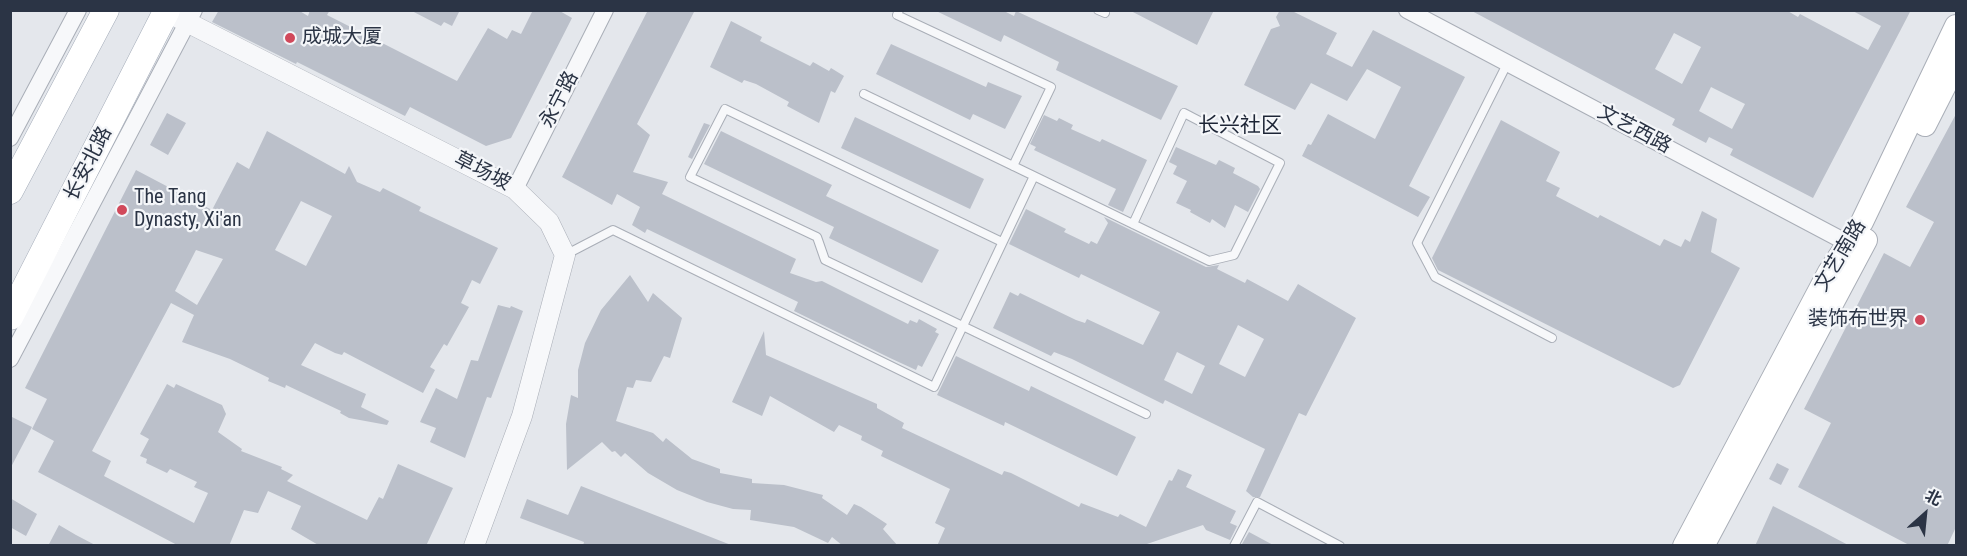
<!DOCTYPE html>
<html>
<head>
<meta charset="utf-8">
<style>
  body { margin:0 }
  #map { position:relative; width:1967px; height:556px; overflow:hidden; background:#e4e7ec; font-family:"Roboto Condensed","Noto Sans SC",sans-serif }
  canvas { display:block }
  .frame { position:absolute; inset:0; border:12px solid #2b3445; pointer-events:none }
  .north { position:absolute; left:1895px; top:484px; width:60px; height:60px; -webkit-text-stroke:4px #f4f6f9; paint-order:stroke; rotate:27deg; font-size:16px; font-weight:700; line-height:24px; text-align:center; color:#2b3445 }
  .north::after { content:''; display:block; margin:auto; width:21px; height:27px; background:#2b3445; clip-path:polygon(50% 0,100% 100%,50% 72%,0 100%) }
</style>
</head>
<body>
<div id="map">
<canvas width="1967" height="556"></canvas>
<div class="frame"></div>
<div class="north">北</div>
</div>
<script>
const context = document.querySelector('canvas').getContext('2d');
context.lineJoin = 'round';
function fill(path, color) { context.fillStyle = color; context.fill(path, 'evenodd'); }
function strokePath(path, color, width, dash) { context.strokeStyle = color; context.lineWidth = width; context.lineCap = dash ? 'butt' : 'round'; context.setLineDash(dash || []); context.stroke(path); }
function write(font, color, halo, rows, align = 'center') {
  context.font = font + ' "Roboto Condensed","Noto Sans SC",sans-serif'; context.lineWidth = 4.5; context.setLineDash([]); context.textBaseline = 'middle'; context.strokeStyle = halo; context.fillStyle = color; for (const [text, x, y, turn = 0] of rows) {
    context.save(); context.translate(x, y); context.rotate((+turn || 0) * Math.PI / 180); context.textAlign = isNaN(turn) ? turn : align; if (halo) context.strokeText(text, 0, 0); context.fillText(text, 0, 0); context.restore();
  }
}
const building = new Path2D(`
  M219,10H298L308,16L310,10H330L327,15L457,81L488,28L507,39L512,30L521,34L533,10H558L572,18L511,138L486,146L410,107L405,116L297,62L296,64L212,22Z
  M410,10H460L452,26L444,22L441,26Z
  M648,10H695L637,124L650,135L633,172L668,182L662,194L796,259L790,273L816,282L822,281L908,324L910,320L917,323L919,319L937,329L935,332L939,334L922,367L918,365L916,370L890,358L794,311L798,302L647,229L645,233L632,225L640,207L617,194L612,205L562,177Z
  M934,10H1002L1014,16L1016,11L1178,86L1161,120L1056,70L1059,62L1004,35L1001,42Z
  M1129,10H1214L1197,45Z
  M1280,10H1290L1337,33L1326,54L1352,67L1373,30L1465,77L1409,186L1430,197L1418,217L1302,156L1308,144L1311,145L1328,114L1375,139L1401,87L1367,69L1347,101L1311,83L1295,110L1244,85L1271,29L1280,26L1276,17Z
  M1470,10H1786L1798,17L1800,14L1868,50L1881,26L1851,10H1911L1813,198L1730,155L1733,149L1709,137L1706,143L1672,125L1675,119ZM1674,33L1701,47L1682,84L1655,69ZM1711,87L1745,104L1732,129L1699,111Z
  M731,21L762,37L760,41L810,66L813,62L829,71L831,68L844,76L835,93L831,91L819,123L787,106L789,102L756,84L744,80L742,83L710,67Z
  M891,44L986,87L988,82L1022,96L1005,129L973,114L970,120L876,74Z
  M167,113L186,123L168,155L150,145Z
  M1956,114V527L1947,546H1911L1798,487L1831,423L1804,409L1884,253L1910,267L1934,222L1906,207Z
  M1044,115L1057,121L1059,118L1073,125L1071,129L1100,142L1102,139L1147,160L1123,212L1108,205L1116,189L1034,150L1036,147L1030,144Z
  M855,117L984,179L970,209L841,148Z
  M1501,120L1560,152L1546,181L1560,188L1556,196L1598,218L1600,215L1660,246L1664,239L1681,247L1685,239L1690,242L1702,211L1717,219L1711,252L1740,268L1680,385L1673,388L1438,270L1432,258Z
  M704,123L710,125L692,159L688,157Z
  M267,131L345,174L349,166L357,182L380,192L383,188L421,207L419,211L498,248L480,284L472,280L461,303L469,307L447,346L444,344L430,367L435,370L423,393L344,352L342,355L335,353L315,343L301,365L366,394L361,407L389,421L387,425L349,418L340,413L341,411L286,385L285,388L268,381L269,378L230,359L182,342L194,315L171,303L92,451L111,461L104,476L194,523L208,493L194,487L197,482L170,469L167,473L146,463L147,459L140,456L149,439L140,434L167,384L174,388L176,384L222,405L226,414L218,432L242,449L241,451L282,467L281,469L293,475L287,481L367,520L379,497L383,499L398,464L453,488L426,546H320L291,529L301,506L268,491L258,513L244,510L229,546H179L38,472L54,441L32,429L47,399L25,388L136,170L212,210L237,162L249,169ZM301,201L332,216L306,266L275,250ZM196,250L223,259L197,305L175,291Z
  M721,131L832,185L826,196L939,250L922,283L829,238L834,227L704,164Z
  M1176,147L1216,165L1219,160L1235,168L1233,173L1258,186L1260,189L1248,212L1235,205L1225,228L1212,219L1210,223L1190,212L1191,210L1176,203L1187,181L1173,174L1177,166L1169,162Z
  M1026,209L1066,229L1064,232L1089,244L1091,241L1097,244L1108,223L1104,217L1206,267L1219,265L1217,269L1245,283L1247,279L1288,301L1298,284L1356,318L1306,416L1299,413L1260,497H1253L1246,491L1265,449L1165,400L1163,404L1072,359L1054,352L1051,356L993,328L1010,292L1018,296L1020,293L1076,320L1085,323L1087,319L1143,345L1160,312L1081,274L1079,278L1009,244ZM1238,325L1264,339L1245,377L1219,364ZM1177,352L1205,366L1192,394L1164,380Z
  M630,275L648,302L653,293L682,318L670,358L664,356L651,382L636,380L633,388L627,387L616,421L653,433L663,442L666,438L692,459L720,469V473L752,479V483L784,485L823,495L822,498L847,515L854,504L861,507L887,524L883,529L898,546H843L832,537L828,543L794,527L750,520L751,510L733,509L707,502L677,490L648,473L625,453L621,457L615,451L612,452L602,442L567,470L566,424L571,395L578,398V370L585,343L601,310Z
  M498,305L510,308L511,306L523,311L491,398L487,397L465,458L430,442L436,428L420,422L436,388L457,399L471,360L478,361Z
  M764,331L766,355L877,404V408L904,423L902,428L1002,475L1004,471L1011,473L1079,507L1081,503L1118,517L1120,514L1146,527L1169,480L1172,481L1178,469L1192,475L1186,487L1236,511L1230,523L1237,526L1230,540L1206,530L1203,525L1141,546H937L945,528L935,523L950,489L881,456L883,451L861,440L862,436L839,425L834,432L770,396L762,416L732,402Z
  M956,356L1029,391L1031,386L1136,437L1117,476L1005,422L1004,426L937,395Z
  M10,416L32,427L10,469Z
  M1777,463L1789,469L1781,485L1769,479Z
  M581,486L731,545V546H583L584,542L520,518L527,499L568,515Z
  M10,498L37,514L26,536L10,527Z
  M1773,506L1816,528L1850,546H1755Z
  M59,525L76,535L97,546H48Z
  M1249,532L1275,546L1242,544Z`);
const service = new Path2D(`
  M899,10L897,15L1051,87L1013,166
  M1098,10L1105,13
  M1507,64L1417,243L1435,277L1552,338
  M1034,176L1209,261L1234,255L1280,163L1184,113L1133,224
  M1002,242L725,109L690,177L817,237L825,260L1146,414
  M565,255L613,230L934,387L1034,176L864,94
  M1234,546L1257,502L1340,546`);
const minor = new Path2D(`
  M1407,10L1857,248
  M10,138L78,10
  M515,189L605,10
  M10,359L194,10`);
const tertiary = new Path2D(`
  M167,12L515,189L549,222L565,255L522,416L474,546`);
const secondary = new Path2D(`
  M1925,125L1956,64
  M1684,546L1829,272L1862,222L1956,26
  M1703,546L1866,240`);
const primary = new Path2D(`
  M10,191L106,10
  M10,317L167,10`);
const markers = [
  [290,38,6,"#d1495b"],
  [122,210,6,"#d1495b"],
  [1920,320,6,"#d1495b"]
];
const poiNames = [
  ["成城大厦",302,38],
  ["The Tang",134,198],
  ["Dynasty, Xi'an",134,221],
  ["装饰布世界",1908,320,"right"]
];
const streetNames = [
  ["永宁路",560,100,-63],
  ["文艺西路",1634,130,28],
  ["长安北路",89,164,-63],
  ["草场坡",482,172,27],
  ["文艺南路",1841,256,-59]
];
const neighbourhoodNames = [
  ["长兴社区",1240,127]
];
fill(building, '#bbc0ca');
strokePath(service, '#a9aeb7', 10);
strokePath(minor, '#a9aeb7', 18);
strokePath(tertiary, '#a9aeb7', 21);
strokePath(secondary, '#a9aeb7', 24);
strokePath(primary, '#a3abb8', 27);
strokePath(service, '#f7f8fa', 8);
strokePath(minor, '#f7f8fa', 16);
strokePath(tertiary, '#f7f8fa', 20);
strokePath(secondary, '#fff', 22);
strokePath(primary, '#fff', 26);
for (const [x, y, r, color] of markers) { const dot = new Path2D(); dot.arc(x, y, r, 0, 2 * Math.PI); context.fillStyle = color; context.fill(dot); strokePath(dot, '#f4f6f9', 2); }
write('20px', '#2b3445', '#f4f6f9', poiNames, 'left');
write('20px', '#2b3445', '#f4f6f9', streetNames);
write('21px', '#1d2536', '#f4f6f9', neighbourhoodNames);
</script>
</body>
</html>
